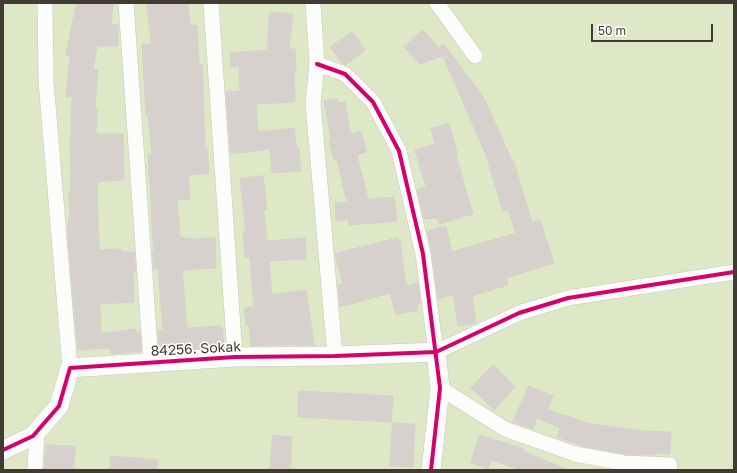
<!DOCTYPE html>
<html>
<head>
<meta charset="utf-8">
<style>
  body { margin:0 }
  #map { position:relative; width:737px; height:473px; overflow:hidden; background:#eeeae6; font-family:"Golos Text",sans-serif }
  canvas { display:block }
  .frame { position:absolute; inset:0; border:4px solid #423b33; pointer-events:none }
  .scale { position:absolute; left:591px; top:24px; width:122px; height:18px; box-sizing:border-box; border:2px solid #423b33; border-top:0; padding-left:5px; font-size:12px; line-height:14px; white-space:nowrap; color:#423b33; -webkit-text-stroke:3px #fff; paint-order:stroke }
</style>
</head>
<body>
<div id="map">
<canvas width="737" height="473"></canvas>
<div class="frame"></div>
<div class="scale">50 m</div>
</div>
<script>
const context = document.querySelector('canvas').getContext('2d');
context.lineJoin = 'round';
function fill(path, color) { context.fillStyle = color; context.fill(path, 'evenodd'); }
function strokePath(path, color, width, dash) { context.strokeStyle = color; context.lineWidth = width; context.lineCap = dash ? 'butt' : 'round'; context.setLineDash(dash || []); context.stroke(path); }
function write(font, color, halo, rows, align = 'center') {
  context.font = font + ' "Golos Text",sans-serif'; context.lineWidth = 3; context.setLineDash([]); context.textBaseline = 'middle'; context.strokeStyle = halo; context.fillStyle = color; for (const [text, x, y, turn = 0] of rows) {
    context.save(); context.translate(x, y); context.rotate((+turn || 0) * Math.PI / 180); context.textAlign = isNaN(turn) ? turn : align; if (halo) context.strokeText(text, 0, 0); context.fillText(text, 0, 0); context.restore();
  }
}
const green = new Path2D(`
  M3,3H734V470H3Z`);
const building = new Path2D(`
  M77,3H113L111,25H118V46H97L93,70H98L95,108H97L96,134H123L124,180L97,182L99,250L121,249V252H134L136,271H133L134,302L100,304L101,334L136,329V332H140L141,351L111,354L110,348L78,350L68,241V221H70L69,191H71L70,136H71L72,97H66L70,56L66,55Z
  M147,3H188L190,26L197,25L199,65H202L205,149H207L209,173L188,175L190,199L177,200L180,237L191,239L215,238L216,268L182,270L187,328L222,326L224,347L160,351V348H159L158,330H163L158,268L154,269L152,251H154L151,212H152L148,154H152L148,114L146,115L142,44H151Z
  M270,12L293,14L289,49H295L296,70L294,71L295,102L256,104L258,132L294,128L297,150L299,149L301,171L272,173L270,149L231,154L226,92L240,91L239,66L231,67L230,53L267,50Z
  M423,30L440,49V47L444,44L484,98L512,161L513,160L532,222L540,220L554,263L506,278L508,285L472,296L476,323L458,326L453,295L438,299L432,253L427,231L446,226L452,252L516,233L508,210L503,211L486,155L443,56L420,64L404,47Z
  M352,32L365,50L345,65L342,63L330,47Z
  M337,99L338,103L345,102L350,134L361,131L366,152L357,155L368,199L394,197L397,221L349,225L348,219L336,221L335,203L347,202L337,160H334L329,140L331,139L324,101Z
  M449,124L458,156H456L473,214L439,224L438,218L424,219L417,190L426,187L415,150L435,144L431,129Z
  M263,176L267,209L264,210L267,241L305,238L306,259L269,261L272,295L306,290L314,345H292L291,344L251,346L249,325H246L244,308L254,307L250,257H245L243,232H246L240,179Z
  M398,238V241H400L406,286L418,283L420,303L417,304L418,310L396,315L390,293L340,307L338,285L343,284L335,254Z
  M493,365L515,387L494,410L471,388Z
  M529,386L553,396L547,410L592,424L641,431L671,432L670,454L655,453V455L625,454L586,447L557,437L560,428L537,418L533,429L513,422Z
  M299,391L393,396L391,422L298,417Z
  M393,423L415,424L413,467L390,466Z
  M273,435L292,437L290,470H270Z
  M480,435L524,449L523,451L568,470H521L491,460L488,469L471,463Z
  M47,445L75,446L74,470H44Z
  M111,456L158,460L157,470H110Z`);
const minor = new Path2D(`
  M45,3L46,81L70,368
  M126,3L151,362
  M211,3L235,357
  M313,3L317,64L313,103L335,356
  M437,3L475,56
  M317,64L345,74L373,102L399,151L423,254L436,352L519,313L568,298L734,272
  M440,388L505,429L575,454L624,463L670,465
  M35,470L37,431`);
const tertiary = new Path2D(`
  M3,450L33,436L59,406L70,368L235,357L335,356L436,352L440,388L431,470`);
const cycleway = new Path2D(`
  M317,64L345,74L373,102L399,151L423,254L440,388L431,470
  M3,450L33,436L59,406L70,368L235,357L335,356L436,352L519,313L568,298L734,272`);
const streetNames = [
  ["84256. Sokak",196,349,-3]
];
fill(green, '#dee7c6');
fill(building, '#d6d1cd');
strokePath(building, '#d6d1cc', 1);
strokePath(minor, '#cac6c2', 16);
strokePath(tertiary, '#cac6c2', 20);
strokePath(minor, '#fcfcfb', 15);
strokePath(tertiary, '#fcfcfb', 19);
strokePath(cycleway, '#d6006c', 4);
write('14px', '#423b33', '#fff', streetNames);
</script>
</body>
</html>
